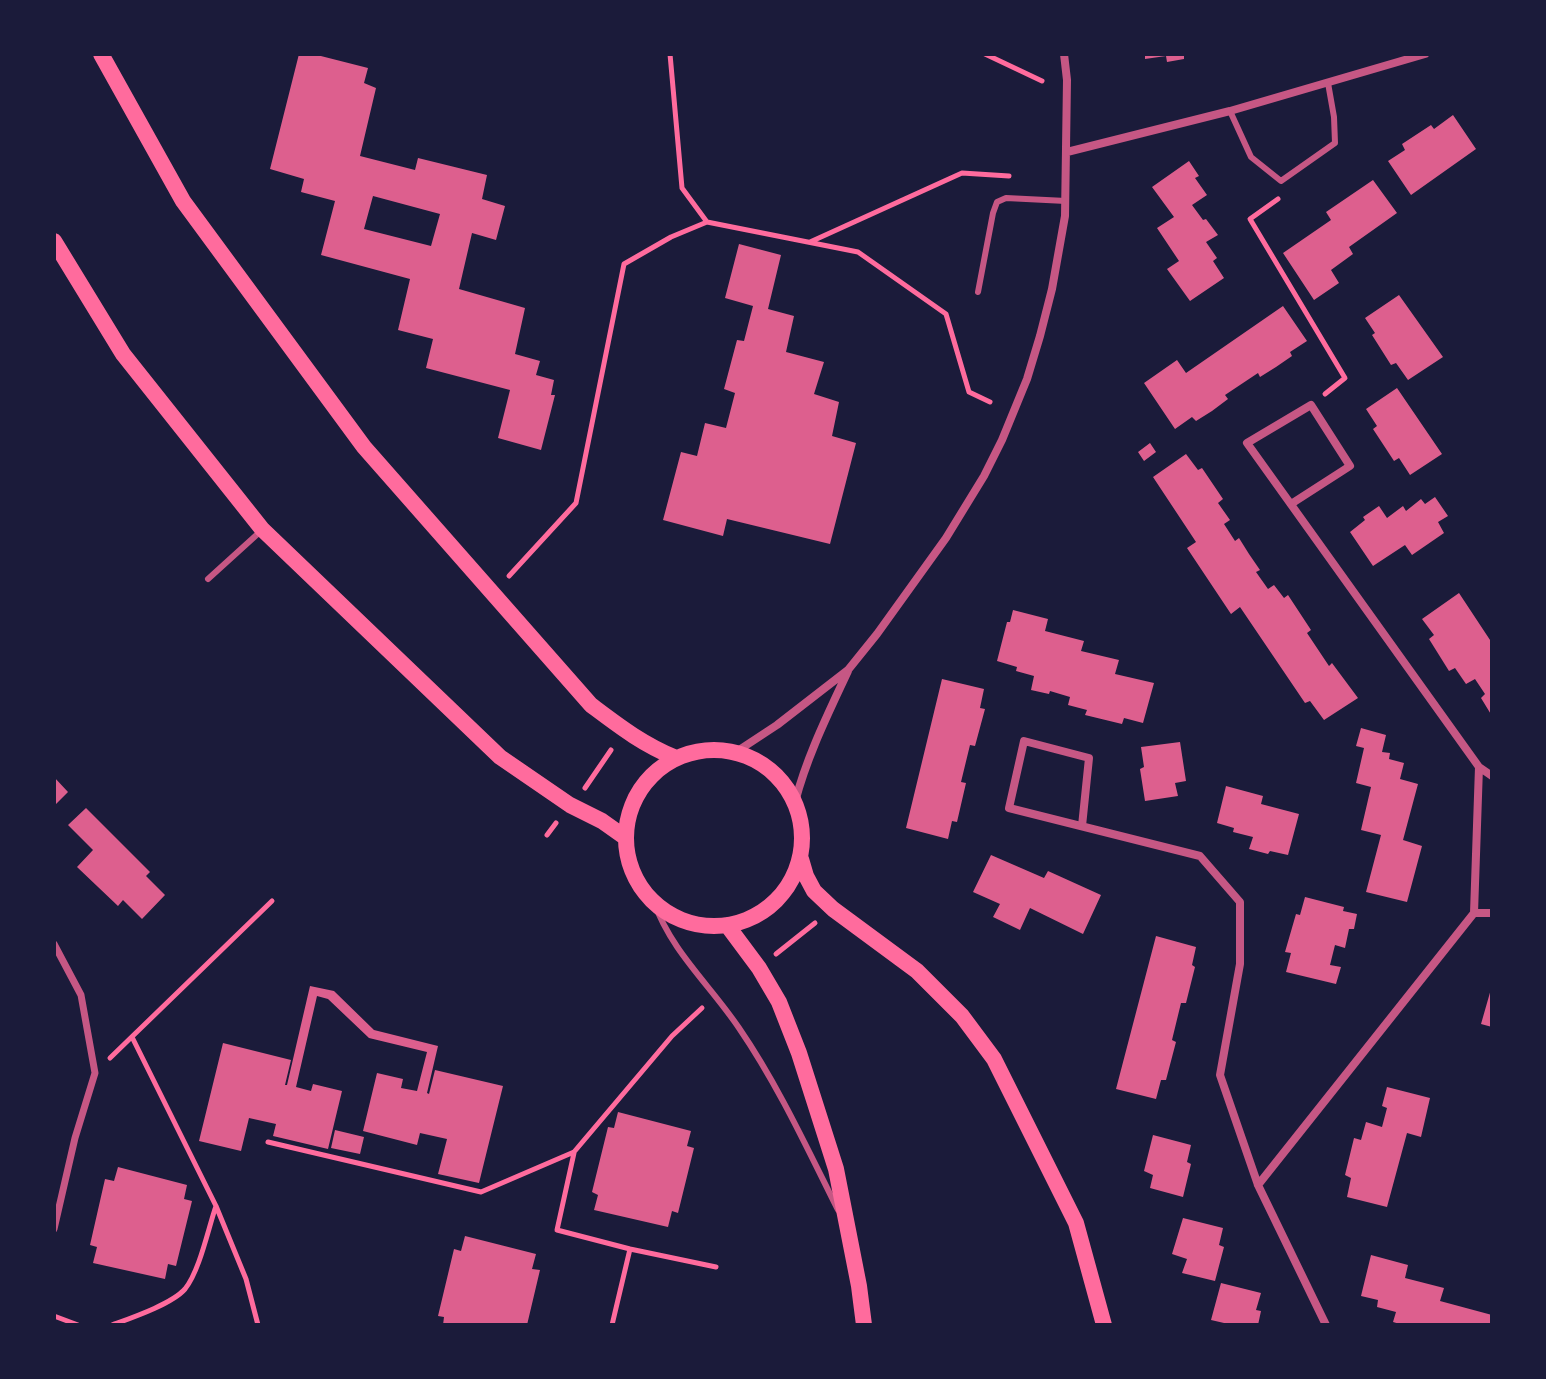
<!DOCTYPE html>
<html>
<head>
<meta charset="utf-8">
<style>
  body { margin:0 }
  #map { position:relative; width:1546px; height:1379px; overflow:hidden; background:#1b1b3a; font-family:"PT Sans Narrow",sans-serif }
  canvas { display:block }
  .frame { position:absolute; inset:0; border:56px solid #1b1b3a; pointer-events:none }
</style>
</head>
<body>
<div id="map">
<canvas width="1546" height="1379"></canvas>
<div class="frame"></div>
</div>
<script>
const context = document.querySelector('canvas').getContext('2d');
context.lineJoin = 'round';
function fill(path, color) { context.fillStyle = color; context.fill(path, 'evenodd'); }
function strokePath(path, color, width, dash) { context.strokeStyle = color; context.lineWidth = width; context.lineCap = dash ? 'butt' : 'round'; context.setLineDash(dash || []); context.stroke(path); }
const building = new Path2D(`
  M299,54H313L368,68L364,83L376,88L360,156L415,170L418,158L487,175L482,199L505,206L496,240L472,233L459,289L525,308L515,354L540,361L536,375L554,380L551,395H555L541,450L498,438L510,390L426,368L433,339L398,330L410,279L321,255L335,201L301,192L304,179L270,169ZM373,196L440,214L431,246L364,229Z
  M1145,54H1184V59L1167,62L1166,56L1145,59Z
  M1453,115L1476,149L1411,195L1388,161L1405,150L1402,144L1431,125L1434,129Z
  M1189,161L1199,176L1195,178L1207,195L1192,205L1203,220L1206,219L1218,235L1206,242L1217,258L1213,261L1224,278L1190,301L1167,269L1179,261L1157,228L1174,217L1152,187Z
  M1373,180L1397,213L1349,247L1353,254L1331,270L1339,283L1314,300L1283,253L1331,220L1326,212Z
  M739,244L781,255L768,309L794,316L786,352L824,362L814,394L839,402L832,436L856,443L830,544L727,519L723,536L663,520L681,452L697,456L705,423L726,428L735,393L724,389L737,340L744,341L753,306L725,298Z
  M1399,295L1443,357L1408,380L1396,363L1391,365L1372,335L1375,333L1365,318Z
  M1283,306L1307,341L1290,352L1292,356L1276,367L1260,377L1258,373L1225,395L1228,399L1212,411L1196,421L1192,417L1175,429L1144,383L1177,360L1186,373Z
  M1397,388L1442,454L1410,475L1399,458L1394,461L1373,429L1377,426L1366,409Z
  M1150,443L1156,452L1144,461L1138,452Z
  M1186,454L1198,470L1202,468L1223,499L1218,503L1230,520L1224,524L1235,541L1239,538L1249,554L1260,570L1256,572L1268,589L1274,585L1284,598L1288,595L1311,630L1307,633L1329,666L1332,663L1358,698L1324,720L1310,701L1305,703L1240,607L1231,614L1187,548L1196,542L1153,477Z
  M1435,497L1448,516L1438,522L1444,533L1412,555L1405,545L1373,566L1350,532L1365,520L1363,517L1379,506L1387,518L1403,506L1406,511L1421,499L1425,504Z
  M1459,593L1492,643V716L1481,698L1485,694L1475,679L1466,684L1455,668L1449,671L1429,639L1434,635L1422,619Z
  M1013,610L1048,619L1045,631L1084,641L1081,651L1119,660L1115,674L1154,683L1143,723L1124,718L1122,724L1085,715L1087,710L1068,705L1070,697L1050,691L1049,694L1031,690L1034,676L1016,671L1017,667L997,661L1007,622H1010Z
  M942,679L984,689L980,708L985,709L975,746L970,745L961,782L966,783L957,822L952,821L948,839L906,828Z
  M1361,728L1386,735L1382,752L1390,753L1389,759L1404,763L1400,779L1418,784L1403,840L1422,846L1407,902L1366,892L1381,835L1361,830L1371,787L1356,783L1364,748L1356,746Z
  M1180,742L1186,781L1175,783L1178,796L1145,801L1140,769L1144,767L1141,747Z
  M54,777L68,792L54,806Z
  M1226,786L1263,796L1261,804L1299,814L1288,855L1270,851L1268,854L1249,849L1253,837L1233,832L1234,828L1217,823Z
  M86,808L150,872L146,876L165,895L142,919L123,900L118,906L77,867L93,850L68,825Z
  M991,855L1044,878L1048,871L1101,895L1083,934L1030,908L1020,930L993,917L1000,904L973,892Z
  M1305,897L1344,907L1343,911L1357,914L1354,929H1349L1345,948L1335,945L1330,965L1341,967L1336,984L1286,972L1291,953L1285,952L1296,914L1300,915Z
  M1156,936L1196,947L1192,965L1195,967L1186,1003H1181L1172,1040L1176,1042L1166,1080H1161L1156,1099L1116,1089Z
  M310,986L334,991L374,1030L438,1046L427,1093L429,1094L435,1070L503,1086L479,1183L438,1174L447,1139L420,1133L417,1145L363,1131L377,1073L403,1079L401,1088L417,1091L427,1052L369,1038L328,999L317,996L296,1087L311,1091L313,1084L342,1091L328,1149L273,1136L276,1124L249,1118L241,1151L199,1141L223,1043L291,1060L285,1085H287Z
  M1491,989L1492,990V1027L1481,1024Z
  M1387,1087L1430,1098L1421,1137L1407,1133L1387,1207L1347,1197L1351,1178L1345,1175L1354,1138L1361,1140L1366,1122L1382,1127L1387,1108L1382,1106Z
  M618,1112L691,1131L687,1146L694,1148L678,1213L672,1211L668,1227L594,1210L598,1195L592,1192L608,1127L614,1128Z
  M335,1130L364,1137L360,1154L331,1148Z
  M1153,1135L1191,1145L1187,1162L1191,1164L1183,1197L1150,1188L1153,1175L1144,1171Z
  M118,1167L187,1185L184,1199L192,1201L176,1266L168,1264L165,1279L93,1263L97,1247L90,1245L105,1179L114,1181Z
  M1183,1218L1223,1228L1219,1245L1224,1247L1215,1281L1182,1273L1187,1259L1172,1254Z
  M465,1236L536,1254L532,1269L540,1270L527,1325H443L444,1317L438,1316L454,1249L461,1251Z
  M1371,1255L1408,1265L1405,1278L1444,1288L1440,1301L1492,1315V1325H1422L1414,1323L1413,1325H1403L1393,1322L1396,1312L1377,1307L1378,1300L1361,1296Z
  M1221,1283L1261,1293L1256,1310L1261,1311L1258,1325H1223L1224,1323L1211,1320Z`);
const path = new Path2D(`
  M670,54L682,188L707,222L858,252L946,314L969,392L990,402
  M985,54L1042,81
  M1278,199L1250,219L1345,378L1325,394
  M810,242L962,173L1009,176
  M509,576L576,503L624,264L671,237L707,222
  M585,788L611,750
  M547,835L556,823
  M776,954L815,923
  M132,1037L216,1206L246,1279L258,1325
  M110,1058L272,901
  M268,1142L481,1192L574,1152L672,1036L702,1008
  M574,1153L557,1230L630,1249L716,1267
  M54,1316L78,1325
  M112,1325C131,1318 172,1304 185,1289C200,1270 208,1229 216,1206
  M612,1325L630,1249`);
const service = new Path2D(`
  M1230,111L1251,157L1281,181L1335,143L1334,117L1328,83
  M978,292L993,213L997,202L1006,198L1066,201
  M208,579L262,530
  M654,902C671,951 711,986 739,1028C778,1085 807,1148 838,1210`);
const pedestrian = new Path2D(`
  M54,944L81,995L95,1073L75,1138L54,1229`);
const minor = new Path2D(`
  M1067,152L1230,111L1425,54
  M736,752L777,725L848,670L877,634L946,538L984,476L1002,440L1027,379L1040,336L1052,289L1065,216L1067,80L1064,54
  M1479,767L1492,776
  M795,802C807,756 828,714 848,671
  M1082,826L1089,758L1024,741L1009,808L1200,856L1240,902V964L1220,1075L1258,1185L1326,1325
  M1474,913H1492
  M1258,1185L1474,913L1479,767L1247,443L1311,405L1350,466L1291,504`);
const secondary = new Path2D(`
  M101,54L183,201L364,447L591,705C619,726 642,744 676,758
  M54,241L123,354L262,529L500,757L570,805L602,821L626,838
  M626 838a88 88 0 1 1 176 0a88 88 0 1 1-176 0Z
  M801,859L806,876L814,891L833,909L917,971L962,1016L994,1059L1076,1223L1104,1325
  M727,925L759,968L779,1002L799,1053L836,1169L859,1286L864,1325`);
fill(building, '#dd5f8e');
strokePath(path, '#ff6b9d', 5);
strokePath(service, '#c65784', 6);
strokePath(pedestrian, '#c65784', 7);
strokePath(minor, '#c65784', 8);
strokePath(secondary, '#ff6b9d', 16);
</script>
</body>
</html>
